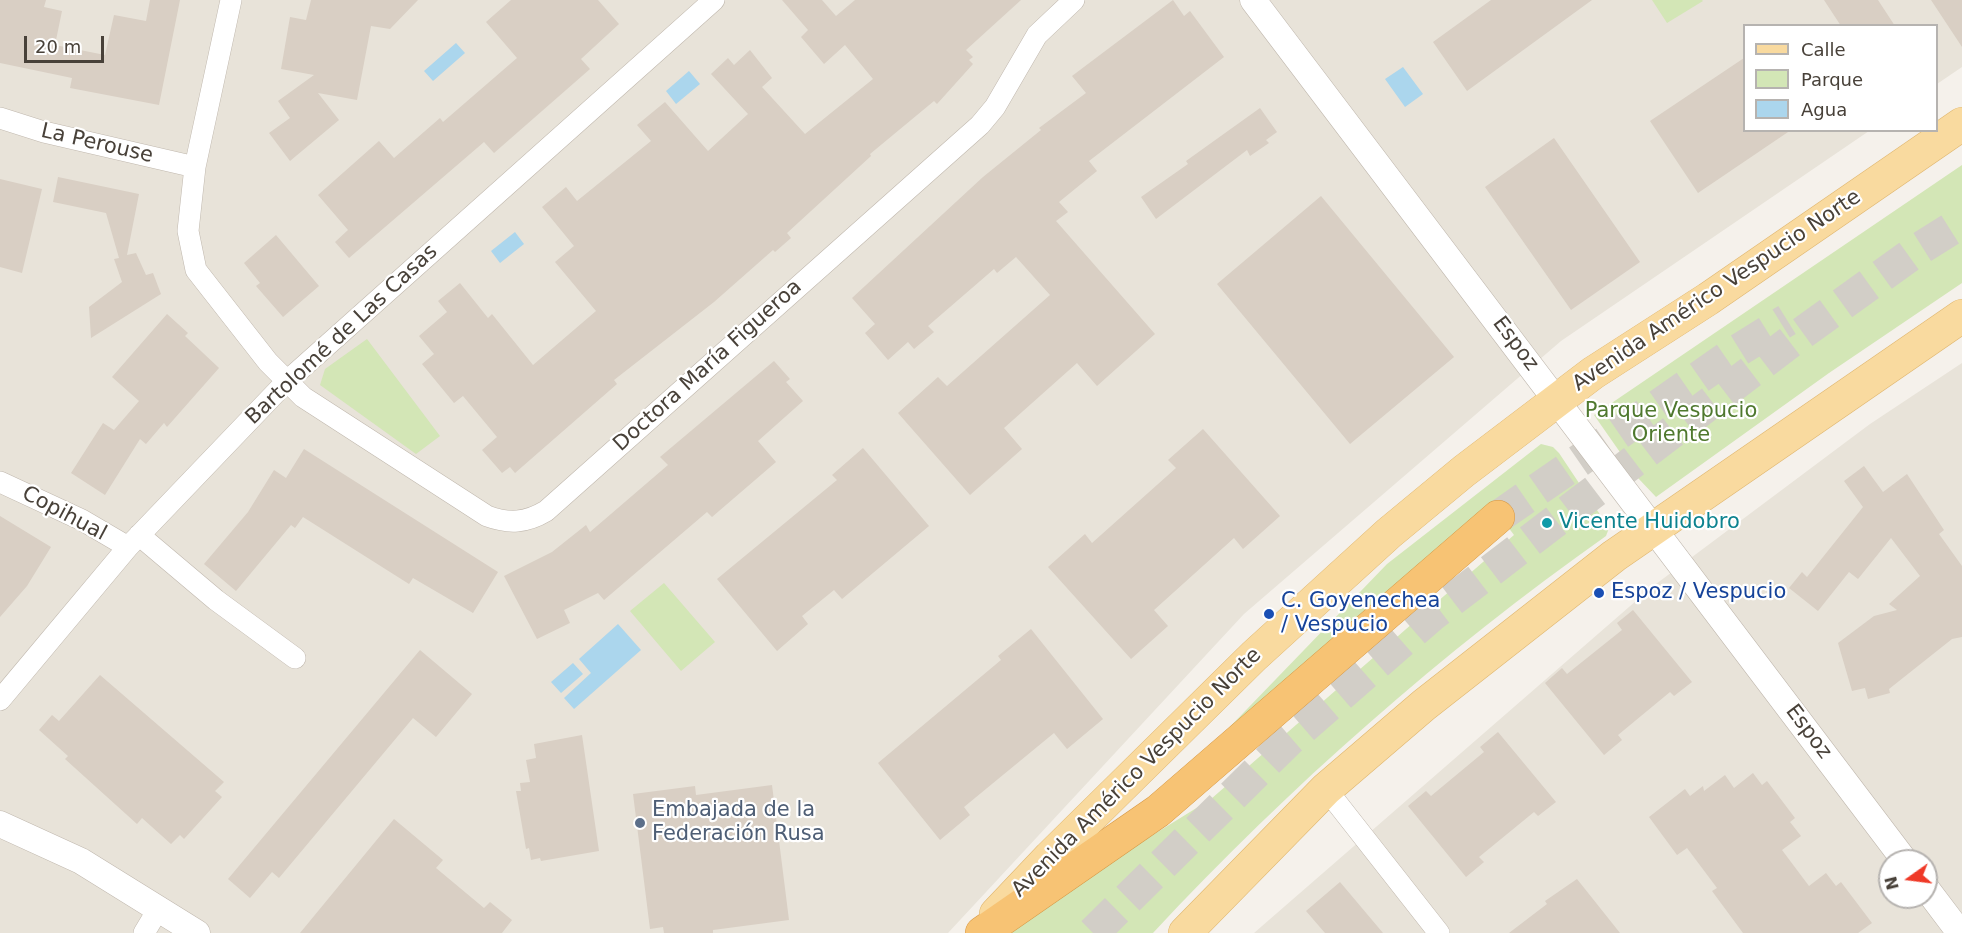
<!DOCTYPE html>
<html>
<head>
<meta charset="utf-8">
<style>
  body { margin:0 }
  #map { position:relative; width:1962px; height:933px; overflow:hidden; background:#f5f1eb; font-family:"DejaVu Sans",sans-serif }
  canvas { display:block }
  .legend { position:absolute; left:1743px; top:24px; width:195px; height:108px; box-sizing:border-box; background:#fff; border:2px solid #b6b3b0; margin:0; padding:8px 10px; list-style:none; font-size:18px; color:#484139 }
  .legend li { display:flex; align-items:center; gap:12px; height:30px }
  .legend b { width:30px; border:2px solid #b6b3b0 }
  .north { position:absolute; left:1878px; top:849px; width:60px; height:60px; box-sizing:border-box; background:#fff; border:2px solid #b6b3b0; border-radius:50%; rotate:256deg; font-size:16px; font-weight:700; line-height:24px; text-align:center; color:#484139 }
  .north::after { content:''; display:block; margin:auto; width:21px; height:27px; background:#ef3927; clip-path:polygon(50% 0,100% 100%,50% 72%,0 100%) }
  .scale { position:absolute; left:24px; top:36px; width:80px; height:27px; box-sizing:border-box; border:3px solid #484139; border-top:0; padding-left:8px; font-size:18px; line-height:21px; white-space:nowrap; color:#484139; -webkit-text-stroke:4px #fff; paint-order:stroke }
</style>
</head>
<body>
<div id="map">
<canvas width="1962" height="933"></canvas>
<ul class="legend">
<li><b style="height:8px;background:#f9da9f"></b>Calle</li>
<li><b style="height:16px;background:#d3e6b6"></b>Parque</li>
<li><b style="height:16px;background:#abd6ed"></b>Agua</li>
</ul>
<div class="north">N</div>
<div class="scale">20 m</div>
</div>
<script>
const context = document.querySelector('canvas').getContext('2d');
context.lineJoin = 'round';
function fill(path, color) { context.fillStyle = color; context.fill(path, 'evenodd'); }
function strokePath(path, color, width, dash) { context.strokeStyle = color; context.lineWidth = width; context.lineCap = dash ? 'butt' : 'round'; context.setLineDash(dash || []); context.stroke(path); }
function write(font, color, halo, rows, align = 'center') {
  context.font = font + ' "DejaVu Sans",sans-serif'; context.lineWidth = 4.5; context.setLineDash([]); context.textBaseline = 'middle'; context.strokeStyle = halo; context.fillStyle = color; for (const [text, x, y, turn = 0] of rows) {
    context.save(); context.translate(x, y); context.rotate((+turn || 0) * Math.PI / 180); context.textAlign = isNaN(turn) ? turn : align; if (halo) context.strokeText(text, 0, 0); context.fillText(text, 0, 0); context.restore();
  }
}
const residential = new Path2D(`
  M0,0H1962V67L1937,84L1936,26H1744V130L1869,131L1561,341L1244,614L948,933H0Z
  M1962,363V933H1254L1652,587L1870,424ZM1890,861H1926V897H1890Z`);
const green = new Path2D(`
  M1652,0H1702L1703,1L1667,23Z
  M1962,165V283L1829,373L1656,497L1638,478L1594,415Z
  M367,339L440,436L416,454L320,385L325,369Z
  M1541,444L1553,447L1559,453L1609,528L1606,536C1442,652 1290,786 1153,933H1011L1101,867L1211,799L1514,535L1496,511L1193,765L1387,564Z
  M664,583L715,642L681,671L630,611Z`);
const water = new Path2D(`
  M456,43L465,53L433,81L424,71Z
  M1403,67L1423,94L1405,107L1385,79Z
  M689,71L700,84L676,104L666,91Z
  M515,232L524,244L500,263L491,251Z
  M618,624L641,650L574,709L564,698L591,673L579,659Z
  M573,663L583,674L561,693L551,682Z`);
const building = new Path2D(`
  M0,0H46L44,7L62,11L55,45L105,55L114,15L146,21L150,0H180L159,105L70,88L72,78L0,63Z
  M311,0H418L390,29L371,26L357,100L318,93L339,120L290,161L269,133L290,118L278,101L314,75L281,69L290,17L306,20Z
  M511,0H598L619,24L581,59L590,69L494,153L484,142L349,258L335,242L348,230L318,195L379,141L394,158L440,118L443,122L517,58L486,22Z
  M782,0H822L836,16L855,0H1021L966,50L973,57L969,60L973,64L937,104L934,101L870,154L871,156L787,233L791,238L775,252L773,250L714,302L614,380L617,384L515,473L510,467L502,473L482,450L497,437L463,396L454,403L422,364L434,354L419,336L447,312L438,301L460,283L488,318L492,314L533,365L596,311L555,262L574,246L542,207L566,187L577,201L651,141L637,125L665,102L708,151L748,114L711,74L728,58L734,65L750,50L772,78L762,87L805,134L873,79L845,45L824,64L801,37L808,30Z
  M1173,0L1184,16L1190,11L1224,57L1089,161L1097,171L1059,202L1068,212L1056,221L1155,334L1097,386L1077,363L1004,428L1022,449L970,495L898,413L938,377L947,386L1050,295L1016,257L997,273L994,269L928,326L934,332L914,349L908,342L888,360L865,333L875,324L852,298L983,177L1041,130L1039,128L1086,93L1072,76Z
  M1491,0H1592L1467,91L1433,42Z
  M1824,0H1878L1895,26H1841Z
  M1931,0H1962V47Z
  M1744,58V130H1791L1698,193L1650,121Z
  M1260,108L1277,132L1266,140L1269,143L1250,156L1247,150L1156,219L1141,197L1188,164L1186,161Z
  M1554,138L1640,262L1571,310L1485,187Z
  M58,177L139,194L127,255L136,253L146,275L153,273L161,294L91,338L89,307L122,282L114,259L119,258L106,213L53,202Z
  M0,179L42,189L22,273L0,267Z
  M1321,196L1454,357L1350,444L1217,284Z
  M276,235L319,286L283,317L256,286L260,283L244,263Z
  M167,314L188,333L185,336L219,368L167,427L164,423L146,444L140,439L105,495L71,473L103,423L114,430L139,401L112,377Z
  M774,361L790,379L786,382L803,401L758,441L776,462L712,517L707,512L604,600L598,593L564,610L570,623L537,639L504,576L552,552L586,525L590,532L668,465L660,457Z
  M1203,429L1280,516L1243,549L1234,538L1154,610L1168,626L1131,659L1048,567L1085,534L1092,543L1176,468L1168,460Z
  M863,448L929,526L842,599L834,590L802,616L808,624L777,651L717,579L837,480L832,475Z
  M304,449L498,572L473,613L413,578L409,584L303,517L295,528L291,525L236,591L204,564L248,512L274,470L286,478Z
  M1864,466L1883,492L1907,474L1944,530L1939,534L1962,566V637L1952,639L1889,689L1890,693L1868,699L1865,688L1852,691L1838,643L1874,616L1897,610L1889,604L1920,576L1891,538L1858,579L1849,572L1818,611L1789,588L1802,572L1807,577L1863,507L1844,481Z
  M0,516L51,547L27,586L0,617Z
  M1633,610L1692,682L1674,696L1670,692L1618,735L1622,740L1604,755L1545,683L1562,668L1567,674L1622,630L1617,623Z
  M1031,629L1103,719L1067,749L1054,733L964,807L970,815L940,840L878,763L1001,660L998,656Z
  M420,650L472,694L436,737L413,718L279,878L272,872L250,898L228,879Z
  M100,675L224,782L215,791L222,797L184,839L180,835L171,844L142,818L137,824L65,759L68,756L39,730L52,715L59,721Z
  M1498,732L1556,802L1538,816L1534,812L1479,857L1484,862L1466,877L1408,806L1426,791L1431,796L1484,752L1480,747Z
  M582,735L599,851L541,861L540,858L531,860L529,848L526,849L516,791H521L520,783L530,782L526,760L536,758L534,744Z
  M1753,773L1762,785L1767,781L1795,818L1790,822L1801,836L1782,850L1809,886L1826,873L1836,886L1841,882L1872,923L1858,933H1743L1712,891L1717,888L1687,848L1677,855L1649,817L1685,789L1690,796L1703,786L1704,791L1725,775L1734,788Z
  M772,785L789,920L713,930V933H664L663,927L650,929L633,794L695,786L696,795Z
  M394,819L443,860L436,868L484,908L490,902L512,920L502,933H300Z
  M1577,879L1620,933H1509L1547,904L1545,901Z
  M1340,882L1383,933H1325L1306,911Z`);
const motorwayTunnel = new Path2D(`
  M1498,517L1737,351L1787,320
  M1093,933L1290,739L1431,616L1798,336L1916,251L1962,222`);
const minor = new Path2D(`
  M231,0L195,167L188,231L196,270L268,362L303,397L487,516C509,524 526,523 546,511L980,125L995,107L1037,35L1074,0
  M0,118L44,132L195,167
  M0,482L82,520L128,547
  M139,535L216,600L295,658
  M0,700L128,547L286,382L714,0
  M1326,789L1439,933
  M144,933L159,908`);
const tertiary = new Path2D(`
  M1253,0L1905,861
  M0,824L81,861L197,933
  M1926,888L1960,933`);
const primary = new Path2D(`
  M996,914L1050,857L1254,656L1389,533L1464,471L1593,373L1708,299L1962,124
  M1185,933L1326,789L1424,705L1614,556L1962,316`);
const motorway = new Path2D(`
  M982,933L1158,811L1498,517`);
const markers = [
  [1547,523,6,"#0f9aa8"],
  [1599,593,6,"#1a4fb4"],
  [1269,614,6,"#1a4fb4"],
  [640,823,6,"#5c6f8a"]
];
const streetNames = [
  ["La Perouse",97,144,13],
  ["Avenida Américo Vespucio Norte",1717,291,-34],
  ["Bartolomé de Las Casas",342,335,-43],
  ["Espoz",1515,344,53],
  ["Doctora María Figueroa",708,366,-42],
  ["Copihual",64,514,28],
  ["Espoz",1808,732,53],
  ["Avenida Américo Vespucio Norte",1137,773,-45]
];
const parkNames = [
  ["Parque Vespucio",1671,412],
  ["Oriente",1671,436]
];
const cultureNames = [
  ["Vicente Huidobro",1559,523]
];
const transitNames = [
  ["Espoz / Vespucio",1611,593],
  ["C. Goyenechea",1281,602],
  ["/ Vespucio",1281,626]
];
const serviceNames = [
  ["Embajada de la",652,811],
  ["Federación Rusa",652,835]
];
fill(residential, '#e8e3d9');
fill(green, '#d3e6b6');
fill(water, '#abd6ed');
fill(building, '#d9cfc4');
strokePath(motorwayTunnel, '#d2cec7', 33, [33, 16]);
strokePath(minor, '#c0b8ae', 22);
strokePath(tertiary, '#c0b8ae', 27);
strokePath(primary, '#dfb66f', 34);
strokePath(motorway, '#d69743', 34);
strokePath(minor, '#fff', 21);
strokePath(tertiary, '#fff', 26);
strokePath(primary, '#f9da9f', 33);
strokePath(motorway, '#f7c374', 33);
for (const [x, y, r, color] of markers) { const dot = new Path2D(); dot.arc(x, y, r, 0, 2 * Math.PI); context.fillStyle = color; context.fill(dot); strokePath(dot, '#fff', 2); }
write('21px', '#484139', '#fff', streetNames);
write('21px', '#4f782e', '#fff', parkNames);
write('21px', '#0d838f', '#fff', cultureNames, 'left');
write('21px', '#164399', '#fff', transitNames, 'left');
write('21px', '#4e5e75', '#fff', serviceNames, 'left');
</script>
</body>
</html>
